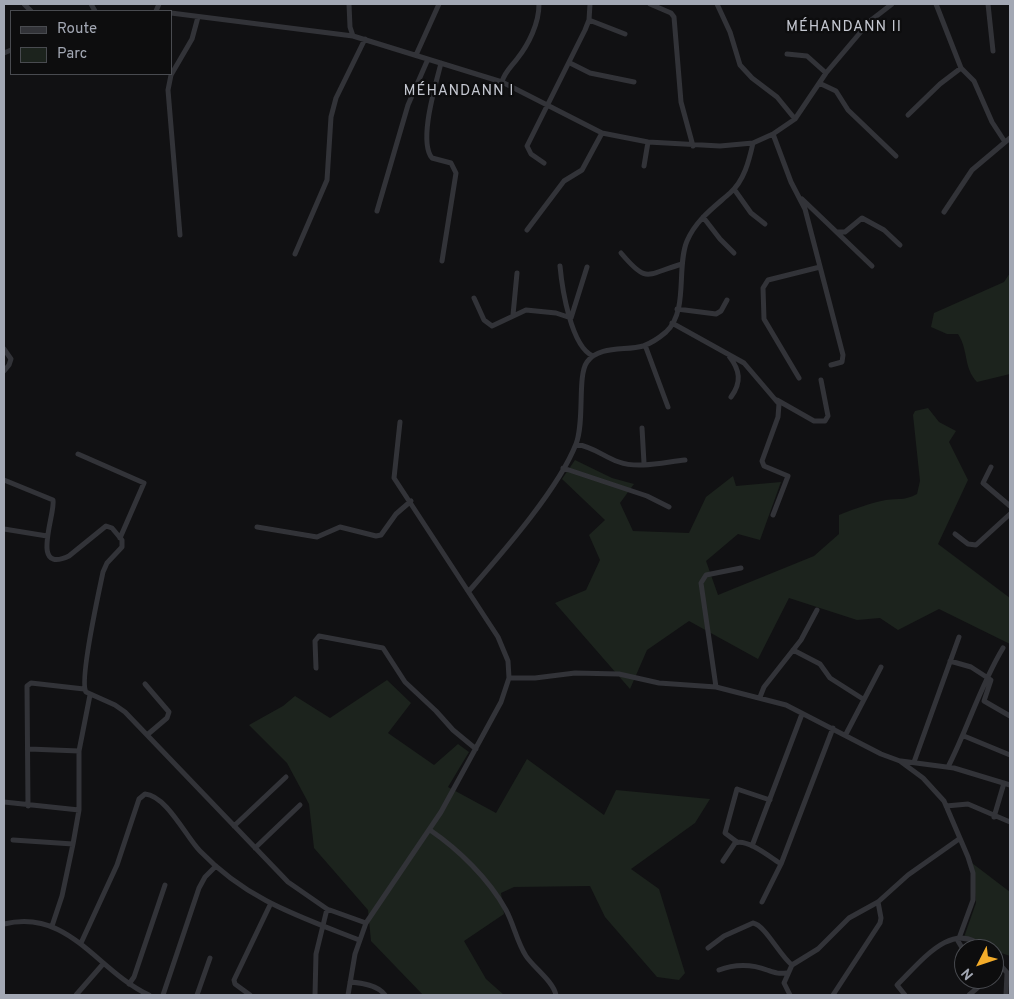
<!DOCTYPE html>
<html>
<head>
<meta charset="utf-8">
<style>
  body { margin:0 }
  #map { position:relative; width:1014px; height:999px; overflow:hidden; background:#111113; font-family:Overpass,sans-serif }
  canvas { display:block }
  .frame { position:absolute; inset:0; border:5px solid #a3a8b4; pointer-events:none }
  .legend { position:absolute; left:10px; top:10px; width:162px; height:65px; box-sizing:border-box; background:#0d0d0e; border:1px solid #494b50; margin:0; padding:6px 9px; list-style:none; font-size:15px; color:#a3a8b4 }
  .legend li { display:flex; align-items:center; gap:10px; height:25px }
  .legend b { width:25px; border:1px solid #494b50 }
  .north { position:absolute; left:954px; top:939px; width:50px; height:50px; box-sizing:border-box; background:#0d0d0e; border:1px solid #494b50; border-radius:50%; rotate:229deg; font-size:14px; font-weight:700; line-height:20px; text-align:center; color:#a3a8b4 }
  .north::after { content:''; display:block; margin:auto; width:18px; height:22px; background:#f3ac2a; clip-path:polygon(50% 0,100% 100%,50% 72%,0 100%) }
</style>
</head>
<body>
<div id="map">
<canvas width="1014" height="999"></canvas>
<div class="frame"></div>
<ul class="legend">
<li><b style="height:6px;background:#323338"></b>Route</li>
<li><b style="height:14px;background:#1c231d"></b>Parc</li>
</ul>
<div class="north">N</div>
</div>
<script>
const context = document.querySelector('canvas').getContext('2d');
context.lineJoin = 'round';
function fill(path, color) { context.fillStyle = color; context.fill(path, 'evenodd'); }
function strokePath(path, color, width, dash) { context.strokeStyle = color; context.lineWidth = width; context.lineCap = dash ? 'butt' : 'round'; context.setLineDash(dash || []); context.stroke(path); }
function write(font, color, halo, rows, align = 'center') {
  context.font = font + ' Overpass,sans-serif'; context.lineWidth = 4.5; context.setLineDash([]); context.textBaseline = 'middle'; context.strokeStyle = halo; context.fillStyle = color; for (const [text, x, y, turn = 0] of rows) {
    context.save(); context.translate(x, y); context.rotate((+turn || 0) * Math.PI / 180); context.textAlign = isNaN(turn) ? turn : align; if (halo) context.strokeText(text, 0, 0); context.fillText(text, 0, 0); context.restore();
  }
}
const green = new Path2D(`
  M1010,273V374L977,382C963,367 969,351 958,334H947L931,327L934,313L1004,282Z
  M928,408L939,422L956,431L949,442L968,480L938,544L1010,598V644L939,609L898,630L880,618L857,620L789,598L758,659L689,621L647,650L630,689L555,603L586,590L600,560L589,535L605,520L562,479L575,460L612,478L634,484L620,503L633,531L689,533L706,497L733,476L736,486L781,482L760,540L738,534L706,561L718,595L814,556L839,534V515C854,509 870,503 886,500C899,498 904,501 917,494L920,481L913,415L915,411Z
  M387,680L411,703L388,733L434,765L458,744L469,752L448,787L496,813L527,759L604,815L616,790L710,799L695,823L631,869L659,889L685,973L679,980L657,977L605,917L590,886L514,887L501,893L504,914L464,941L486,979L504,995H423L371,941L368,910L314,848L309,804L287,763L249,725L283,706L295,696L330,718Z
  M972,863L1010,892V956L963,940L976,903Z`);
const minor = new Path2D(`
  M24,4L31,11
  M91,4L95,11
  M349,4L350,27L353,36
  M650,4L671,13L674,17L681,102L693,146
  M717,4L730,32L740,65L752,78L777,97L795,119
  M936,4L961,68
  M988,4L993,51
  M156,11L159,4
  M171,13L353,36L502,82L602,133L648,142L720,146L753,143L773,134L795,119L826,73L870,21L892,4
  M589,20L625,34
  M4,53L11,50
  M787,54L807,56L826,73
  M416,55L439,4
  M441,63C436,84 418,141 432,158L451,163L456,173L442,261
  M570,63L590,73L634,82
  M502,82C504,73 511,67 517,59C529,44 539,23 539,4
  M819,83L836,91L848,110L896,156
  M908,115L940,84L961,68L974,81L992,122L1005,142
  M773,134L791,182L805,209L843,355L842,362L831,365
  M544,163L531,154L527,146L585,30L589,20L590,4
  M644,166L648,142
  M734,189L751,213L765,224
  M802,199L872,266
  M377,211L408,105L428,59
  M944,212L972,170L1010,138
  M703,217L720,239L734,253
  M527,230L564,181L582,170L602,133
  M838,232H845L862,218L884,230L900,245
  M180,235L168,90L171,75L192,39L198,17
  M621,253C648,285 646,274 682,264
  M295,254L327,180L331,117L336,98L365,39
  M560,266C562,288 571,347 593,356
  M474,298L484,320L492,326L526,310L556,313L571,318L587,267
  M677,309L716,314L721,311L727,300
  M513,315L517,273
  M672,323L744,363L779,404L778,417L762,461L764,466L788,476L773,515
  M645,345L668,407
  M4,349L11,359L9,365L4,371
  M729,356C740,370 742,382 731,397
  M799,378L764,319L763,288L768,280L820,267
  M777,400L814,421H825L828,416L821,380
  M642,428L644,463
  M576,444C596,448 602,456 619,462C638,469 665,462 685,460
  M78,454L144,483L120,538
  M991,467L983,483L1010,506
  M563,468L647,496L669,507
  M4,480L53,500C56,513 29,575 69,556L106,526L112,528L122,540V547L107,563L103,572C99,591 79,681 86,692L115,705L125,712L288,882L327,909L366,923
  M257,527L317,537L340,527L376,536L381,535L396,514L411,501
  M4,529L47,536
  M955,534L968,544L976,545L1010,514
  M469,591C502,553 558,490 576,444C585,421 577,376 587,362C599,345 626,351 643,346C652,343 659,338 666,332C689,311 676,267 687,241C696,220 713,208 730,193C744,181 749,161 753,143
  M793,650L820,664L830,678L863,699
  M950,661L971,667L991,680L984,701L1010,716
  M316,668L315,641L319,636L383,648L405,682L436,711L453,730L476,749
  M509,678H535L575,673L619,674L659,683L716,687L786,705L881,754L900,761L923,778L944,801L968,857L973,873V900L958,941L964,951
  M145,684L169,712L167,718L147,735
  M716,687L701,583L706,575L741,568
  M760,697L764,687L801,640L817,610
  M846,734L881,667
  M964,736L1010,755
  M29,749L79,751
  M901,761L954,768L1010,785
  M914,762L959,637
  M948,767C968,728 980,686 1003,648
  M4,802L79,810
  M28,806L27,686L31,683L84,689
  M946,806L968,804L1010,822
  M994,817L1004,783
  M234,826L286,777
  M430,830C458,849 489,879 506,910C514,925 517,942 526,956C534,968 553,981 556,995
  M13,840L73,844
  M737,842L725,833L737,789L770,800
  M752,846L802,714
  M255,848L300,805
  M723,861L735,843C747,838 770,857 781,864
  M762,902L781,864L833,728
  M4,924C69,908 97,971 149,995
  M52,926L62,896L73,844L79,810V751L90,695
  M81,943L117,865L139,799L145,794C167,796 186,837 200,851C247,900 298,916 359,940
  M708,948L724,936L753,923C765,925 780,956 792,965
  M994,958L1010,976
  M719,970C734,964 752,964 767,970C776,973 778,974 787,973
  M350,982C362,983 378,985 385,995
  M129,984L134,977L165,885
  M76,995L103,964
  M163,995L199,888L205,877L216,866
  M197,995L210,958
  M250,995L235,984L234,980L270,905
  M315,995L316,954L327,909
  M348,995L355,954L366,923L441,812L501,702L509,678L508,661L498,637L394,478L400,422
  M790,995L784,983L792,965L818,949L849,918L878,902L908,875L959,839
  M833,995L880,923L881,918L878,902
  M905,995L897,985C920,963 953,917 985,949
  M969,995L983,983L984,979
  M1006,995L1007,973`);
const quarterNames = [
  ["MÉHANDANN II",844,28],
  ["MÉHANDANN I",459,92]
];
fill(green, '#1c231d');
strokePath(minor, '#323338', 5);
context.letterSpacing = '1px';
write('15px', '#c4c7d0', '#0d0d0e', quarterNames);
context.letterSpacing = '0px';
</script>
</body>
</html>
